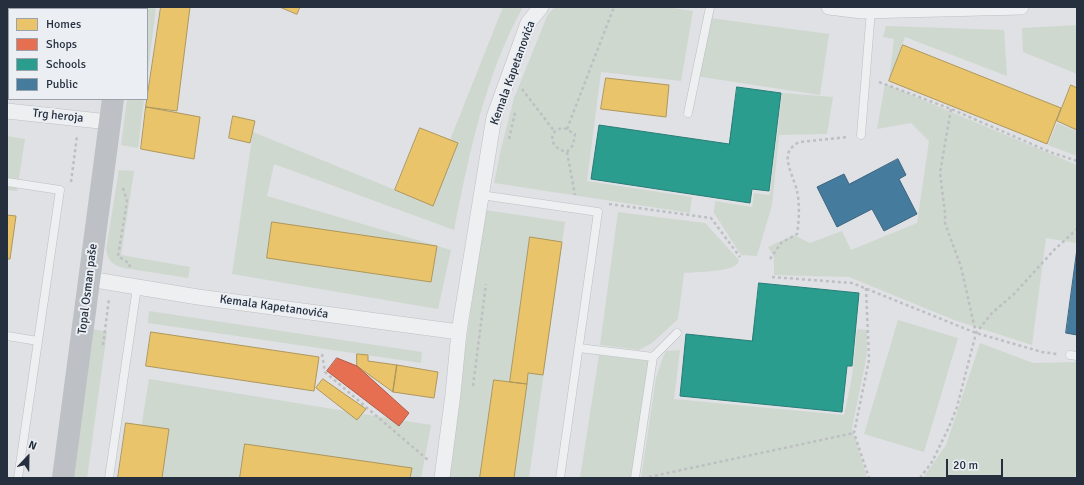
<!DOCTYPE html>
<html>
<head>
<meta charset="utf-8">
<style>
  body { margin:0 }
  #map { position:relative; width:1084px; height:485px; overflow:hidden; background:#dfe1e4; font-family:Signika,sans-serif }
  canvas { display:block }
  .frame { position:absolute; inset:0; border:8px solid #252f3d; pointer-events:none }
  .legend { position:absolute; left:8px; top:8px; width:140px; height:92px; box-sizing:border-box; background:#ebeff4; border:1px solid #9ca2ab; margin:0; padding:5px 7px; list-style:none; font-size:12px; color:#252f3d }
  .legend li { display:flex; align-items:center; gap:8px; height:20px }
  .legend b { width:20px; border:1px solid #9ca2ab }
  .north { position:absolute; left:8px; top:437px; width:40px; height:40px; -webkit-text-stroke:3px #ebeff4; paint-order:stroke; rotate:22deg; font-size:11px; font-weight:700; line-height:16px; text-align:center; color:#252f3d }
  .north::after { content:''; display:block; margin:auto; width:14px; height:18px; background:#252f3d; clip-path:polygon(50% 0,100% 100%,50% 72%,0 100%) }
  .scale { position:absolute; left:946px; top:459px; width:57px; height:18px; box-sizing:border-box; border:2px solid #252f3d; border-top:0; padding-left:5px; font-size:12px; line-height:14px; white-space:nowrap; color:#252f3d; -webkit-text-stroke:3px #ebeff4; paint-order:stroke }
</style>
</head>
<body>
<div id="map">
<canvas width="1084" height="485"></canvas>
<div class="frame"></div>
<ul class="legend">
<li><b style="height:11px;background:#e9c46a"></b>Homes</li>
<li><b style="height:11px;background:#e76f51"></b>Shops</li>
<li><b style="height:11px;background:#2a9d8f"></b>Schools</li>
<li><b style="height:11px;background:#457b9d"></b>Public</li>
</ul>
<div class="north">N</div>
<div class="scale">20 m</div>
</div>
<script>
const context = document.querySelector('canvas').getContext('2d');
context.lineJoin = 'round';
function fill(path, color) { context.fillStyle = color; context.fill(path, 'evenodd'); }
function strokePath(path, color, width, dash) { context.strokeStyle = color; context.lineWidth = width; context.lineCap = dash ? 'butt' : 'round'; context.setLineDash(dash || []); context.stroke(path); }
function write(font, color, halo, rows, align = 'center') {
  context.font = font + ' Signika,sans-serif'; context.lineWidth = 4; context.setLineDash([]); context.textBaseline = 'middle'; context.strokeStyle = halo; context.fillStyle = color; for (const [text, x, y, turn = 0] of rows) {
    context.save(); context.translate(x, y); context.rotate((+turn || 0) * Math.PI / 180); context.textAlign = isNaN(turn) ? turn : align; if (halo) context.strokeText(text, 0, 0); context.fillText(text, 0, 0); context.restore();
  }
}
const green = new Path2D(`
  M139,7H156L147,79V9H139Z
  M503,7H523C485,75 469,154 454,230L274,164L267,196L451,250L438,309L232,274L253,132L432,205L450,140Z
  M555,7H666L693,11L681,81L601,72L587,181L692,197L690,213L494,183L501,149L514,98L548,14Z
  M703,17L829,34L820,95L695,76Z
  M1077,25V74L1023,52L1022,28Z
  M886,26L1004,30L1007,76L905,37L889,81L894,39L883,37Z
  M885,84L1077,165V243L1046,238L1032,345L954,320L849,277L774,275V257L768,247L794,235L810,243L842,231L851,250L917,223L929,141L911,123L877,129Z
  M782,93L833,97L827,134L779,135L772,205L757,256L741,255L714,213L715,201L752,207L754,193L770,195Z
  M127,99H144L138,148L121,145Z
  M1057,123L1077,131V156L1048,145Z
  M7,136L25,139L17,191L7,190Z
  M119,170L134,171L121,255L190,267L188,278L124,268C112,265 108,261 106,249Z
  M485,210L565,222L529,478H447Z
  M618,212L705,223L739,260C738,262 738,264 736,265C728,272 696,272 684,273L678,319L652,343L639,350L600,345Z
  M149,311L422,352L421,363L148,323Z
  M898,320L958,338L924,452L864,434Z
  M92,329L107,332L87,478H70Z
  M857,329L867,330V351L865,365L852,428L867,478H641L656,378L663,357L666,351L680,350L674,399L844,415L852,377Z
  M980,343L1033,363L1077,362V463L1075,478H923L946,445Z
  M599,355L649,361L632,478H580Z
  M149,379L431,425L421,478H133Z`);
const homes = new Path2D(`
  M7,7H32V9H9V27H7Z
  M161,7H190L177,111L146,107Z
  M280,7H300L297,14Z
  M903,45L1061,108L1047,144L889,81Z
  M606,78L669,85L666,117L601,109Z
  M1071,85L1077,88V130L1057,121Z
  M146,107L200,117L194,159L141,149Z
  M233,116L255,121L250,143L229,138Z
  M420,128L458,143L433,206L395,190Z
  M7,215L16,216L10,259H7Z
  M272,222L437,246L431,282L267,258Z
  M530,237L562,242L543,375L528,373L527,384L510,382Z
  M151,332L319,357L314,391L146,366Z
  M357,354L368,355V361L397,365L393,392L357,366Z
  M397,365L438,372L434,398L393,392Z
  M323,379L366,409L357,420L316,388Z
  M494,380L527,384L514,478H480Z
  M126,423L169,429L162,478H118Z
  M245,444L412,468L410,478H240Z`);
const shops = new Path2D(`
  M337,358L357,366L409,413L399,426L327,371Z`);
const schools = new Path2D(`
  M737,87L781,93L769,191L752,189L750,203L591,179L599,125L729,144Z
  M759,283L859,293L852,366H847L842,412L680,396L686,334L752,341Z`);
const public = new Path2D(`
  M898,159L906,175L899,179L917,214L884,231L872,209L837,227L817,187L844,174L849,184Z
  M1077,249V335L1066,333Z`);
const path = new Path2D(`
  M96,9V7
  M879,82L951,109L1050,152L1077,161
  M522,89L555,132
  M951,109L940,173L945,213V223L961,267L976,333
  M564,128L575,134L573,145L567,152C549,149 547,129 564,128Z
  M567,129L614,7
  M509,139L515,113
  M567,152L575,195
  M71,182L77,136
  M123,188L127,201L118,256L130,264L129,269
  M609,204L711,218L740,257
  M770,259L781,243L797,234C799,221 800,204 797,191C795,181 786,165 788,155C789,149 794,144 800,142L848,137
  M772,277L852,283L976,333L1042,352L1057,354
  M866,288L869,360L854,433L869,478
  M103,345L109,299
  M322,354L325,372L428,460
  M473,386L486,284
  M649,477L854,433
  M920,478L932,462L949,427L957,407L976,333L992,313L1014,294L1054,250L1077,229`);
const lane = new Path2D(`
  M688,113L710,7
  M861,135L871,10
  M7,182L60,190L38,341
  M481,195L598,212L560,478
  M7,336L38,341L18,478
  M579,348L653,357L677,333
  M1070,355L1077,356
  M109,478L137,287
  M635,478L653,357`);
const street = new Path2D(`
  M829,7L862,11L1021,7
  M7,111L109,122
  M89,279L198,297L459,332
  M442,478L453,394L459,332L494,117L528,23L541,7`);
const secondary = new Path2D(`
  M125,9V7
  M63,478L113,99`);
const streetNames = [
  ["Kemala Kapetanovića",513,73,-70],
  ["Trg heroja",58,116,6],
  ["Topal Osman paše",88,289,-83],
  ["Kemala Kapetanovića",274,307,8]
];
fill(green, '#cfd8cf');
fill(homes, '#e9c46a');
strokePath(homes, '#ae975c', 1);
fill(shops, '#e76f51');
strokePath(shops, '#ad5c4b', 1);
fill(schools, '#2a9d8f');
strokePath(schools, '#287c76', 1);
fill(public, '#457b9d');
strokePath(public, '#3b6480', 1);
strokePath(lane, '#bdbfc2', 9);
strokePath(street, '#bdbfc2', 16);
strokePath(path, '#bdbfc2', 2.5, [3, 3]);
strokePath(lane, '#eeeff1', 8);
strokePath(street, '#eeeff1', 15);
strokePath(secondary, '#bdc0c4', 22);
write('12px', '#252f3d', '#ebeff4', streetNames);
</script>
</body>
</html>
